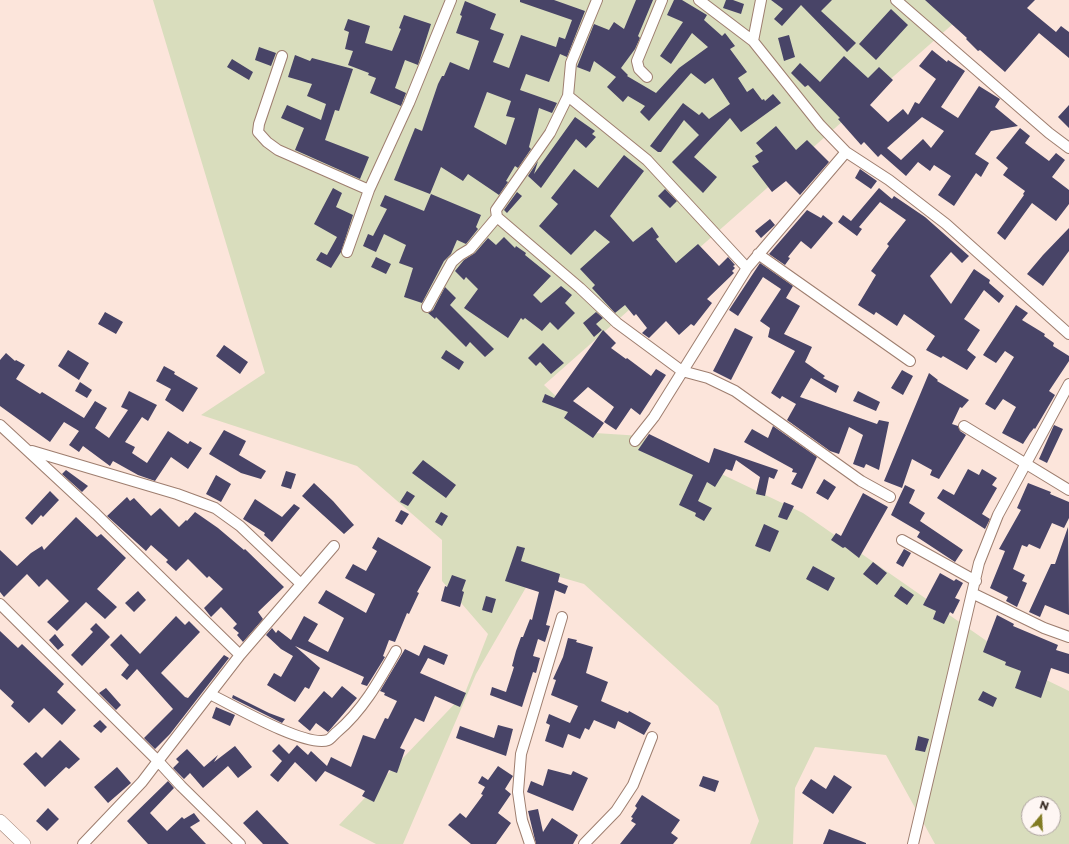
<!DOCTYPE html>
<html>
<head>
<meta charset="utf-8">
<style>
  body { margin:0 }
  #map { position:relative; width:1069px; height:844px; overflow:hidden; background:#fce5db; font-family:Montserrat,sans-serif }
  canvas { display:block }
  .north { position:absolute; left:1021px; top:796px; width:40px; height:40px; box-sizing:border-box; background:#fef6f3; border:1px solid #aea4a0; border-radius:50%; rotate:18deg; font-size:11px; font-weight:700; line-height:16px; text-align:center; color:#372a23 }
  .north::after { content:''; display:block; margin:auto; width:14px; height:18px; background:#817b22; clip-path:polygon(50% 0,100% 100%,50% 72%,0 100%) }
</style>
</head>
<body>
<div id="map">
<canvas width="1069" height="844"></canvas>
<div class="north">N</div>
</div>
<script>
const context = document.querySelector('canvas').getContext('2d');
context.lineJoin = 'round';
function fill(path, color) { context.fillStyle = color; context.fill(path, 'evenodd'); }
function strokePath(path, color, width, dash) { context.strokeStyle = color; context.lineWidth = width; context.lineCap = dash ? 'butt' : 'round'; context.setLineDash(dash || []); context.stroke(path); }
const green = new Path2D(`
  M153,0H980L544,385L595,433L642,436L803,513L1034,674L1069,691V844H935L886,755L815,747L795,788L793,844H750L759,821L718,706L584,584L536,570L476,674L403,844H376L339,825L465,693L488,634L442,581V540L357,466L201,415L265,373ZM1029,804H1053V828H1029Z`);
const building = new Path2D(`
  M520,0H554L585,11L567,57L560,54L549,82L526,74L520,90L557,103L552,113L539,108L529,147L531,149L518,168L515,166L506,181L508,182L499,195L468,174L463,181L441,167L430,194L394,180L415,128L422,131L438,84L442,76H444L450,62L469,70L479,41L456,33L462,16L460,15L465,1L496,14L490,29L504,34L493,62L509,68L521,35L556,47L559,37L565,39L572,20L520,2ZM487,92L511,101L506,116L515,118L506,145L474,127Z
  M636,0H653L638,36L640,38L635,49L621,68L628,75L627,76L656,93L679,68L708,47L692,33L671,64L660,56L683,22L667,15L674,0H682L707,15L704,20L722,36L725,33L735,46L730,49L747,72L738,78L747,92L753,88L762,100L764,99L765,101L773,94L781,103L741,132L730,118L703,147L694,157L717,177L703,193L672,162L699,135L684,120L661,152H658L650,146L683,103L699,115L702,112L709,119L730,104L713,78L705,84L691,73L649,121L640,112L645,106L628,96L623,102L607,87L616,77L594,61L590,72L577,67L594,24L609,30L614,22L624,29Z
  M726,0H733L744,4L741,14L723,8Z
  M771,0H832L821,11L856,43L847,52L801,5L782,26L774,19L783,9Z
  M925,0H1035L1027,8L1056,32L1061,26L1069,32V58L1039,33L1005,72L980,50L978,51L966,39L967,38Z
  M891,9L908,25L876,60L859,44Z
  M404,15L431,24L418,65L405,60L395,88L406,93L401,106L370,93L376,78L368,75L369,73L348,65L353,51L345,49L349,32L344,30L348,19L370,26L365,43L392,51L401,29L399,28Z
  M789,35L795,57L784,61L778,38Z
  M259,47L276,53L271,66L255,60Z
  M932,50L947,62L948,60L965,71L941,107L958,118L979,86L1000,99L995,107L1018,126L991,131L975,154L989,163L981,177L976,173L954,206L938,195L951,176L934,165L930,171L918,162L906,176L881,154L878,157L864,142L861,145L838,119L840,118L808,85L805,87L791,73L800,63L820,82L844,56L868,78L879,67L893,80L870,105L888,122L903,109L908,115L915,102L919,104L936,79L919,66ZM922,117L944,131L931,148L923,139L901,160L887,148Z
  M295,55L310,61L312,58L353,69L339,111L335,110L325,140L369,157L360,179L295,150L304,128L281,118L287,105L321,120L326,104L307,96L312,84L288,77Z
  M232,59L253,72L249,80L227,67Z
  M1069,105V128L1058,117Z
  M575,117L595,131L592,134L596,137L586,148L576,139L541,188L528,176L538,161L534,174Z
  M776,126L796,150L807,140L829,162L800,195L786,181L772,192L752,166L759,162L755,156L763,151L756,143Z
  M1020,128L1030,136L1025,143L1049,161L1056,153L1065,160L1052,177L1069,190V204L1056,221L1032,203L1005,240L997,233L1024,195L1023,194L1025,191L1003,175L1008,168L996,158Z
  M624,155L644,171L610,216L633,242L652,227L659,237L656,239L676,263L698,244L719,266L728,257L735,265L733,266L735,268L732,271L734,273L707,299L712,303L694,326L691,324L679,335L666,321L649,338L642,333L647,328L636,314L634,316L625,305L615,313L592,288L595,285L580,269L610,242L595,230L571,255L539,226L558,204L551,198L574,169L598,188Z
  M860,169L877,181L871,189L855,178Z
  M333,188L342,193L336,207L353,215L341,252L331,268L316,260L321,252L327,255L337,237L314,224Z
  M879,188L892,199L894,196L925,217L969,256L962,263L951,252L930,276L951,304L974,269L990,280L989,283L1004,296L999,303L984,290L964,319L980,330L967,350L976,357L967,370L943,356L941,358L926,350L935,336L904,314L897,326L876,312L874,315L858,305L876,275L871,271L889,246L887,244L906,220L880,202L859,227L862,229L857,236L838,222L843,215L851,221Z
  M665,189L677,201L670,208L658,196Z
  M517,192L522,196L507,213L504,210Z
  M431,194L481,215L476,227L478,229L466,244L457,240L451,254L444,261L422,303L404,297L413,268L399,263L406,245L384,234L376,252L363,246L368,234L373,236L387,209L380,206L385,195L424,211Z
  M807,210L821,218L823,215L833,223L811,249L801,241L788,257L790,258L785,265L769,254Z
  M770,219L775,225L761,238L755,231Z
  M1069,228V251L1043,286L1027,274L1043,255Z
  M504,237L515,248L516,246L526,253L525,255L551,276L533,295L541,303L561,286L572,295L565,303L575,313L558,330L550,322L542,331L525,318L523,320L521,318L508,338L464,308L478,289L466,277L464,280L455,271L464,260L475,253L488,238L496,245Z
  M376,257L391,264L386,274L371,267Z
  M760,263L793,286L786,298L800,306L784,334L812,347L805,362L825,376L823,378L839,386L836,393L811,378L800,397L877,424L879,420L889,422L879,470L866,464L864,468L853,464L863,435L849,427L839,454L830,451L787,420L796,404L782,396L780,399L771,393L795,351L768,337L770,328L760,321L781,289L763,277L738,316L729,310Z
  M445,287L456,298L450,305L494,349L485,357L470,342L466,347L436,317L435,319L428,313L433,310Z
  M1016,305L1028,313L1022,320L1045,334L1044,336L1054,343L1053,346L1069,356V361L1049,391L1055,395L1035,429L1034,428L1030,433L1023,444L1002,433L1016,407L1003,399L995,410L985,404L1014,357L1005,351L996,363L983,355Z
  M105,312L123,322L116,334L98,324Z
  M596,312L603,318L596,324L602,330L594,337L583,323Z
  M735,328L753,337L731,380L713,371Z
  M603,330L616,343L611,348L626,359L627,358L651,376L656,369L666,375L640,415L631,408L616,430L604,422L614,407L588,387L573,401L604,423L593,438L564,418L568,412L542,402L545,394L554,398Z
  M543,343L564,363L551,374L540,362L536,366L528,358Z
  M224,345L248,362L240,374L216,356Z
  M68,350L89,363L79,380L58,366Z
  M446,350L464,362L459,370L441,358Z
  M6,353L15,361L16,360L25,365L16,379L40,394L42,392L84,418L95,401L107,408L95,428L109,438L128,410L121,407L129,391L157,405L148,421L142,417L125,442L135,447L132,453L147,463L168,431L188,444L190,441L202,448L188,469L171,457L155,481L138,475L113,461L110,466L83,446L79,452L69,445L79,431L64,422L50,442L0,406V360Z
  M164,366L175,372L174,374L198,388L183,412L165,400L171,389L156,381Z
  M902,370L913,376L903,395L891,388Z
  M929,373L938,380L937,381L969,400L962,408L960,407L952,424L958,426L960,431L966,435L939,479L930,475L932,470L912,459L902,488L884,481Z
  M80,382L92,390L87,398L75,391Z
  M858,391L880,402L876,411L853,401Z
  M1054,425L1063,429L1047,463L1039,459Z
  M773,426L817,457L802,489L791,484L797,473L792,472L793,469L744,442L752,429L768,438Z
  M224,430L246,441L239,455L266,471L261,479L241,473L209,454Z
  M649,434L709,463L714,448L778,470L774,479L769,477L765,496L756,494L760,477L736,460L732,471L726,469L715,487L707,482L698,501L712,508L704,521L695,516L696,513L679,505L693,475L638,450Z
  M423,460L456,485L446,498L412,473Z
  M968,469L979,475L982,469L997,478L992,485L997,488L982,514L990,519L985,529L937,498L943,489L954,495Z
  M66,470L88,486L82,492L62,474Z
  M286,471L296,474L291,489L281,486Z
  M216,475L231,484L221,502L206,494Z
  M824,479L836,487L828,500L816,493Z
  M314,483L333,501L354,525L344,534L302,496Z
  M1028,483L1051,492L1050,494L1069,502V518L1064,528L1052,523L1040,549L1029,544L1027,547L1022,545L1013,569L1025,575L1022,581L1027,583L1017,607L1006,601L1008,597L990,588L1005,551L999,549L1021,510L1017,508Z
  M905,485L915,490L909,503L925,513L920,521L963,550L955,562L917,537L920,532L891,515Z
  M50,491L59,500L43,517L41,515L32,525L25,518Z
  M407,491L415,496L408,506L400,502Z
  M863,493L888,507L859,558L845,547L843,548L831,540L836,533L841,536Z
  M127,497L130,501L134,498L151,516L160,508L179,527L186,520L187,521L195,512L218,528L244,550L245,549L284,587L258,612L263,619L243,642L237,635L239,633L233,628L237,624L221,607L211,617L204,608L223,589L209,576L207,578L188,559L176,571L166,562L168,560L151,545L146,551L107,516Z
  M255,499L282,517L294,504L300,508L272,542L264,535L265,533L243,519Z
  M784,502L794,506L787,520L778,517Z
  M401,510L409,514L402,525L395,521Z
  M441,512L448,516L442,526L435,522Z
  M76,517L97,537L101,534L126,558L97,589L117,607L105,619L86,602L57,631L47,622L69,601L47,579L39,587L27,574L4,597L0,592V550L17,566L31,553L42,546L44,550Z
  M764,524L779,531L770,552L755,546Z
  M1068,527L1069,615L1045,605L1040,617L1029,612L1051,564H1055Z
  M378,537L431,567L417,592L419,593L409,614L407,613L395,642L389,640L383,656L385,657L367,686L361,684L364,677L295,646L320,668L309,689L305,687L295,702L267,685L274,673L281,677L293,656L281,649L266,635L272,628L276,633L278,630L291,640L304,616L318,624L308,641L328,652L344,618L318,603L326,590L366,613L375,594L345,578L353,564L366,571L377,551L372,548Z
  M517,546L525,548L521,561L560,574L558,582L568,586L565,594L555,590L546,625L550,626L545,642L538,639L533,656L540,658L536,673L533,672L522,707L490,695L492,687L506,692L514,667L512,666L516,651L521,637H523L530,619L532,620L539,592L505,581Z
  M904,549L911,553L903,567L896,563Z
  M873,562L887,573L877,585L863,574Z
  M813,566L835,578L828,591L806,579Z
  M940,573L954,581L956,579L963,583L955,598L960,600L953,614L950,612L944,624L933,619L936,611L923,605Z
  M452,575L466,580L462,591L464,592L460,607L441,601L445,586L447,587Z
  M901,586L914,595L907,605L894,596Z
  M138,591L146,600L134,612L125,603Z
  M486,596L496,599L492,613L482,610Z
  M997,615L1014,624L1013,626L1058,645L1056,650L1069,654V674L1051,668L1041,698L1015,688L1021,671L1005,665L1006,662L983,652Z
  M176,616L185,625L189,621L200,632L161,673L185,697L188,698L224,655L229,658L170,734L155,749L144,738L173,709L137,669L127,680L121,675L129,665L110,645L121,634L140,654Z
  M96,623L110,637L82,666L71,655L93,632L90,629Z
  M0,631L18,648L22,644L64,684L57,692L76,710L62,725L44,708L29,723L11,706L14,702L0,689Z
  M55,634L64,645L58,650L49,640Z
  M568,638L577,640L576,642L593,647L586,673L608,682L601,701L628,713L629,711L651,723L644,735L618,721L615,729L594,720L589,730L585,728L580,739L568,734L563,748L545,741L550,725L546,723L549,714L570,723L578,706L551,695L556,680L553,679L563,657Z
  M424,645L448,655L444,665L428,658L420,673L466,693L460,707L435,696L424,722L415,718L400,748L405,750L397,773L389,770L374,802L362,796L365,791L325,771L316,782L295,762L278,782L270,775L282,761L272,751L279,744L289,754L297,745L308,755L311,751L327,766L331,757L351,767L363,735L375,739L385,718L388,719L397,701L384,695L385,693L380,691L405,649L419,656Z
  M342,686L357,698L328,732L316,723L310,731L298,721L324,691L332,698Z
  M106,688L121,705L116,710L99,693Z
  M983,691L997,698L993,707L978,700Z
  M233,695L269,713L285,719L282,723L232,698Z
  M216,707L235,715L230,726L212,718Z
  M100,720L107,727L101,733L93,726Z
  M498,725L513,729L506,756L456,738L460,726L494,738Z
  M918,736L929,739L925,752L915,750Z
  M60,740L80,759L69,769L66,767L45,787L23,764L36,752L42,758Z
  M235,746L252,767L238,778L228,766L203,788L190,773L184,779L173,768L179,762L176,759L187,749L204,767L218,755L214,762Z
  M498,766L513,776L505,789L511,794L498,813L511,823L496,844H471L448,825L460,813L466,818L483,795L481,794L485,787L478,783L482,776L488,780Z
  M117,767L131,783L108,803L94,787Z
  M548,769L571,775L573,771L588,778L573,811L527,792L531,781L543,786Z
  M834,775L852,787L833,814L802,793L811,779L826,789Z
  M703,776L719,781L715,792L699,786Z
  M168,781L174,788L150,813L167,831L182,817L184,819L194,813L200,821L190,827L206,844H148L127,821Z
  M642,795L680,820L671,833L678,838L673,844H620L636,824L631,821L633,818L631,817L637,808L635,806Z
  M48,808L59,819L47,831L36,821Z
  M538,809L543,832L552,818L578,835L573,844H536L528,811Z
  M257,810L289,844H263L243,823Z
  M829,829L866,843V844H823Z`);
const minor = new Path2D(`
  M597,0L571,63L568,96L647,160L747,268
  M699,0L753,41L820,125L846,152L889,180L946,224L1069,334
  M896,0L1049,133L1069,148
  M753,41L761,0
  M282,56L259,124L258,132L267,142L278,150L369,190
  M647,77L639,69L637,61L662,0
  M568,96L550,133L496,210L497,217L580,288L617,323L682,371L708,378L735,391L861,481L890,497
  M347,252L369,190L409,103L451,0
  M758,254L910,361
  M427,307L452,262L460,255L470,249L497,217
  M0,425L96,514L240,655
  M964,426L1069,490
  M635,441L654,417L747,268L846,152
  M32,451L177,494L215,508L240,526L301,584
  M902,540L976,581
  M974,594L1044,628L1069,637
  M0,604L158,761L142,782L83,844
  M210,694C232,705 306,748 328,740C331,739 334,734 337,732C363,710 379,681 396,651
  M240,844L181,786L158,761L240,655L334,546
  M530,844L522,820L518,792L521,754L562,617
  M584,844L616,811L633,785L652,737
  M913,844L979,563L998,515L1069,384`);
const tertiary = new Path2D(`
  M0,821L24,844`);
fill(green, '#d9ddbd');
fill(building, '#484467');
strokePath(minor, '#9e7e6f', 12);
strokePath(tertiary, '#9e7e6f', 14);
strokePath(minor, '#fff', 10);
strokePath(tertiary, '#fff', 13);
</script>
</body>
</html>
